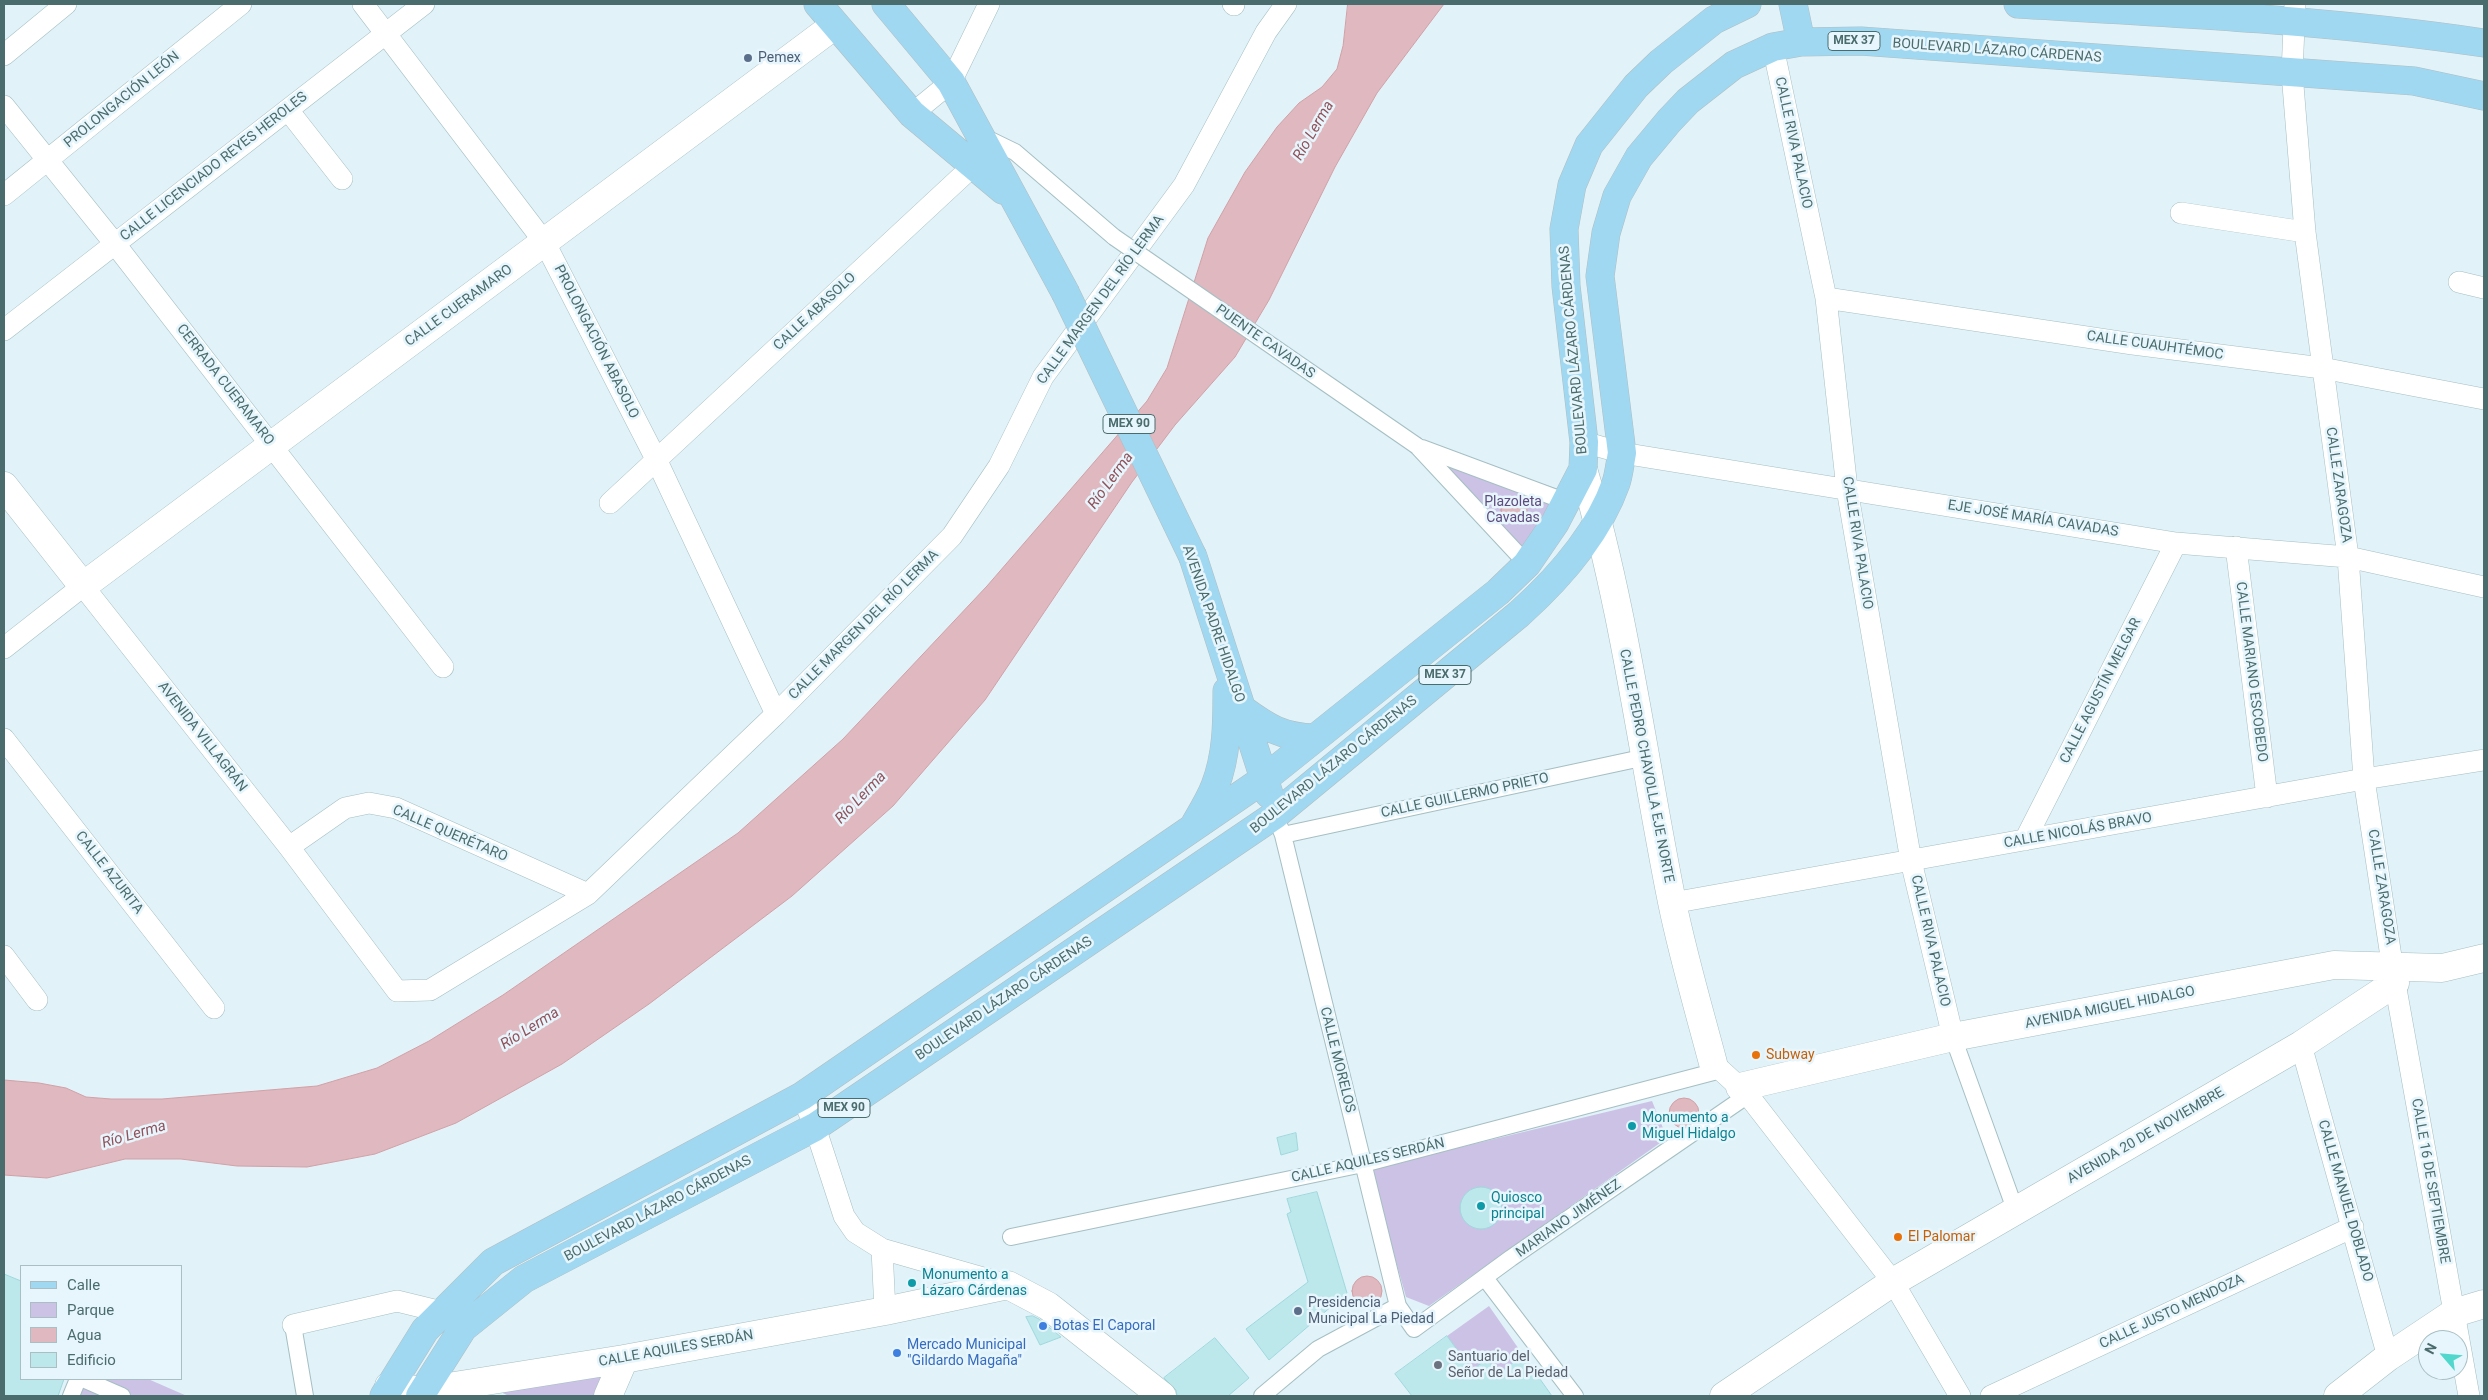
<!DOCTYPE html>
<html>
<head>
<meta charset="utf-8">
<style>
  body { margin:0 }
  #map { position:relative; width:2488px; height:1400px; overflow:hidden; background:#e1f2f9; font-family:Roboto,sans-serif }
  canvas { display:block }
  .frame { position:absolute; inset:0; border:5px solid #4b6c6d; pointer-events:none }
  .legend { position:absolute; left:20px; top:1265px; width:162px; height:115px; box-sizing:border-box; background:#e7f6fd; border:1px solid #a9bfc3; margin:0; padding:6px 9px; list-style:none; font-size:15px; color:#4b6c6d }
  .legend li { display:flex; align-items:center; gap:10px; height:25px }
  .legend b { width:25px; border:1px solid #a9bfc3 }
  .north { position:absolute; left:2418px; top:1330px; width:50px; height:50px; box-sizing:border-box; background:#e7f6fd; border:1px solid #a9bfc3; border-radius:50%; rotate:297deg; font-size:14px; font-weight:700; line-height:20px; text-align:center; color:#4b6c6d }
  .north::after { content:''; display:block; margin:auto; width:18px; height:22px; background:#52d7cc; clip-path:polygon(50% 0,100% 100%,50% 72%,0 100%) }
</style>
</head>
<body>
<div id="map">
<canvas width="2488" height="1400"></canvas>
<div class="frame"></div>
<ul class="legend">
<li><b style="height:6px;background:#a0d8f2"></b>Calle</li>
<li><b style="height:14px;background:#ccc2e5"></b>Parque</li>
<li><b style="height:14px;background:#e0b8bf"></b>Agua</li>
<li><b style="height:14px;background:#bce7eb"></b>Edificio</li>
</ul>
<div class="north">N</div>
</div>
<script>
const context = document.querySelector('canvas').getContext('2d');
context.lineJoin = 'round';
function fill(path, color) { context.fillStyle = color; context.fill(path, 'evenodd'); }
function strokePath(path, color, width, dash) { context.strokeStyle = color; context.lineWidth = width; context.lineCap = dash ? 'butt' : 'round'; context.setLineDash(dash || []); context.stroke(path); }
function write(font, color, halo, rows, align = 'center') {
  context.font = font + ' Roboto,sans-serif'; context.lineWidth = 5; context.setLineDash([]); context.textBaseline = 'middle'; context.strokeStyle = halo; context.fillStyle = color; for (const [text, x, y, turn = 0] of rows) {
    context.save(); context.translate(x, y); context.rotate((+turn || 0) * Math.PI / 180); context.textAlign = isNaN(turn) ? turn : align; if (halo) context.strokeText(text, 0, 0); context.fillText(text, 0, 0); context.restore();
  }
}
const green = new Path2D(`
  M1395,433L1558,489L1552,508L1514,561Z
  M1652,1101L1667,1138L1429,1306L1406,1297L1370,1169Z
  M1489,1306L1523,1355L1498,1374L1487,1359L1472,1370L1447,1336Z
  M614,1373L603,1396H509L488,1386Z
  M69,1379H148L187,1396H62Z`);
const water = new Path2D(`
  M1348,4H1444L1377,93L1335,167L1269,300L1235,357L1175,425L1132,482L985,700L893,806L792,896L649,1004L562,1064L456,1123L375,1154L307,1167L237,1166L181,1159H125L47,1178L4,1175V1080L39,1083L66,1088L86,1097L111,1099H162L317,1086L377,1068L429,1041L503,995L738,833L843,739L987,586L1147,401L1167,368L1208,238L1245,172L1277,127L1299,103L1322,87L1337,69L1343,46Z
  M1501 510a13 13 0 1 1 26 0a13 13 0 1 1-26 0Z
  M1669 1113a15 15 0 1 1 30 0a15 15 0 1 1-30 0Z
  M1352 1291a15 15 0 1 1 30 0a15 15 0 1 1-30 0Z`);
const building = new Path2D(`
  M1296,1133L1298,1150L1281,1155L1277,1138Z
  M1460 1208a21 21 0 1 1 42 0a21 21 0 1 1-42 0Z
  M1317,1192L1347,1293L1269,1360L1246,1329L1308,1282L1287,1214L1291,1212L1287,1199Z
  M4,1274L21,1281V1379H64L58,1396H4Z
  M1033,1316L1039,1319L1061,1337L1040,1345L1026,1317Z
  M1447,1336L1472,1370L1487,1359L1498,1374L1523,1355L1552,1396H1412L1395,1374Z
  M1215,1338L1249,1378L1228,1396H1177L1176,1390L1164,1378Z`);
const pedestrian = new Path2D(`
  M982,136L1015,152L1114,237
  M1417,446L1527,564
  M1422,448L1567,502
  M1275,815L1283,835L1398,1306L1414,1329L1511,1258L1748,1095
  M1283,835L1646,757
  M1953,1037L2016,1212
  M1011,1237L1363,1164L1721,1070
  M1485,1278L1575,1396
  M293,1325L305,1396
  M83,1379L122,1396
  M71,1396L78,1379
  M1262,1396L1318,1349L1398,1306`);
const minor = new Path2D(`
  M363,4L545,243L656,459L776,714
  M1233,4L1234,5
  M2295,4L2292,73L2305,232L2348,557L2364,779L2395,983L2469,1396
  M1773,47L1826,298L1847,489L1911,861L1953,1037
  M4,55L66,4
  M4,106L115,244L443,667
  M288,110L342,179
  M912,114L951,82L989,4
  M4,195L241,4
  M2181,213L2305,232
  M2459,282L2484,288
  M1826,298L2133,344L2322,368L2484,399
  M4,330L424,4
  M1584,442L1622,453L2176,543L2348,557L2484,587
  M610,503L974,165
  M2236,547L2267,797
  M4,648L83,586L289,847L397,991L430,990L588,894L776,714L952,536L999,466L1043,377L1184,185L1266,32L1286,4
  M4,739L214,1008
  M2025,840L2176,543
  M289,847L345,808L369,803L396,808L588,894
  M1672,903L2364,779L2484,760
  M4,956L37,1000
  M2301,1045L2388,1357
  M1713,1063L1748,1095L1893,1282L1960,1396
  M802,1096L815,1127L844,1216L855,1232L882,1249L1008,1285
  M882,1249L885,1311
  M293,1325L397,1301L442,1312L453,1320
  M1991,1396L2353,1227`);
const tertiary = new Path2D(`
  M1583,469C1625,610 1643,758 1672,902C1683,956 1699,1010 1713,1063
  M4,486L83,586L835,25
  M1740,1087L1953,1037L2334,965L2442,968L2484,958
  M389,1386L423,1391L624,1359L885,1311L1008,1285L1048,1306L1162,1396
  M608,1396L624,1359
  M1724,1396L1893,1282L2301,1045L2395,983
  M2338,1396L2388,1357L2454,1313L2484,1304`);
const primary = new Path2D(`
  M818,4L912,114L1003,190
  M886,4L951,82L1065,292
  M1793,4L1801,42
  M2018,4C2174,13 2330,20 2484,43
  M1193,557L1269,794
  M1242,709C1268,728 1282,737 1315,738
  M1195,824C1202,812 1210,799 1215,786C1227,755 1227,723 1227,691
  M384,1396L425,1330L493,1262L802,1096L1264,779L1498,592L1527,564L1555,523L1583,469L1584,442L1566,286L1564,229L1572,185L1589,145L1636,86L1661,62L1714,20L1747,4
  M420,1396L463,1328L524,1279L815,1127L1275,815L1519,614C1558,579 1598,534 1616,483C1619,474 1620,463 1622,453L1600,276L1606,233L1617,196L1639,157L1669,121L1688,101L1734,65L1773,47L1801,42L1861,41L2414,81L2484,96`);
const pedestrianBridge = new Path2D(`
  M1114,237L1417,446`);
const primaryBridge = new Path2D(`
  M1065,292L1193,557`);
const markers = [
  [748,58,5,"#5c6f8a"],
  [1756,1055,5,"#e8710a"],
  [1632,1126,5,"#0f9aa8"],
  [1481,1206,5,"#0f9aa8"],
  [1898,1237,5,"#e8710a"],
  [912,1283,5,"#0f9aa8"],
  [1298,1311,5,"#5c6f8a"],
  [1043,1326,5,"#3f7fe0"],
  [897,1353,5,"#3f7fe0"],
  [1438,1365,5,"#6b7280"]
];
const shields = [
  [1854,41,52],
  [1129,424,52],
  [1445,675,52],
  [844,1108,52]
];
const shieldNames = [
  ["MEX 37",1854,41],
  ["MEX 90",1129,424],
  ["MEX 37",1445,675],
  ["MEX 90",844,1108]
];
const streetNames = [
  ["BOULEVARD LÁZARO CÁRDENAS",1997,51,4],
  ["PROLONGACIÓN LEÓN",122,100,-39],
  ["CALLE RIVA PALACIO",1793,143,78],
  ["CALLE LICENCIADO REYES HEROLES",214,167,-38],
  ["CALLE MARGEN DEL RÍO LERMA",1101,300,-54],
  ["CALLE CUERAMARO",459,306,-36],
  ["CALLE ABASOLO",815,312,-43],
  ["PROLONGACIÓN ABASOLO",596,342,63],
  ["PUENTE CAVADAS",1265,342,35],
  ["CALLE CUAUHTÉMOC",2155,346,8],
  ["BOULEVARD LÁZARO CÁRDENAS",1574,350,-95],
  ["CERRADA CUERAMARO",225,385,52],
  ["CALLE ZARAGOZA",2338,485,82],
  ["EJE JOSÉ MARÍA CAVADAS",2033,519,9],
  ["CALLE RIVA PALACIO",1857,543,81],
  ["AVENIDA PADRE HIDALGO",1213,624,71],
  ["CALLE MARGEN DEL RÍO LERMA",864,625,-45],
  ["CALLE MARIANO ESCOBEDO",2251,672,83],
  ["CALLE AGUSTÍN MELGAR",2101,691,-63],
  ["AVENIDA VILLAGRÁN",202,737,52],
  ["BOULEVARD LÁZARO CÁRDENAS",1334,765,-39],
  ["CALLE PEDRO CHAVOLLA EJE NORTE",1646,766,79],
  ["CALLE GUILLERMO PRIETO",1465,796,-12],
  ["CALLE NICOLÁS BRAVO",2078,831,-10],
  ["CALLE QUERÉTARO",450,834,23],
  ["CALLE AZURITA",109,873,52],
  ["CALLE ZARAGOZA",2381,887,81],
  ["CALLE RIVA PALACIO",1930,941,77],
  ["BOULEVARD LÁZARO CÁRDENAS",1004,999,-34],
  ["AVENIDA MIGUEL HIDALGO",2110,1008,-11],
  ["CALLE MORELOS",1337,1060,76],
  ["AVENIDA 20 DE NOVIEMBRE",2146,1136,-30],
  ["CALLE AQUILES SERDÁN",1368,1161,-13],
  ["CALLE 16 DE SEPTIEMBRE",2430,1181,80],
  ["CALLE MANUEL DOBLADO",2345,1201,74],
  ["BOULEVARD LÁZARO CÁRDENAS",658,1209,-28],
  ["MARIANO JIMÉNEZ",1569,1219,-35],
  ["CALLE JUSTO MENDOZA",2172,1312,-25],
  ["CALLE AQUILES SERDÁN",676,1349,-10]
];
const serviceNames = [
  ["Pemex",758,58],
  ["Presidencia",1308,1303],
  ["Municipal La Piedad",1308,1319]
];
const parkNames = [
  ["Plazoleta",1513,502],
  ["Cavadas",1513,518]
];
const foodNames = [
  ["Subway",1766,1055],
  ["El Palomar",1908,1237]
];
const cultureNames = [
  ["Monumento a",1642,1118],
  ["Miguel Hidalgo",1642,1134],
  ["Quiosco",1491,1198],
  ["principal",1491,1214],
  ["Monumento a",922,1275],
  ["Lázaro Cárdenas",922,1291]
];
const shopNames = [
  ["Botas El Caporal",1053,1326],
  ["Mercado Municipal",907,1345],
  ["\"Gildardo Magaña\"",907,1361]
];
const worshipNames = [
  ["Santuario del",1448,1357],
  ["Señor de La Piedad",1448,1373]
];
const waterNames = [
  ["Río Lerma",1314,131,-60],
  ["Río Lerma",1111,481,-54],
  ["Río Lerma",861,798,-46],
  ["Río Lerma",530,1029,-32],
  ["Río Lerma",134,1135,-16]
];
fill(green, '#ccc2e5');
fill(water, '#e0b8bf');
strokePath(water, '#d1a0a7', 1);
fill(building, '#bce7eb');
strokePath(building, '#9ed8dc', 1);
strokePath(pedestrian, '#a5bfc3', 18);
strokePath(minor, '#a5bfc3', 22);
strokePath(tertiary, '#a5bfc3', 29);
strokePath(primary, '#b0bebf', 29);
strokePath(pedestrian, '#fff', 16);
strokePath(minor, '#fff', 21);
strokePath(tertiary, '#fff', 28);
strokePath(primary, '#a0d8f2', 28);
strokePath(pedestrianBridge, '#a5bfc3', 18, []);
strokePath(primaryBridge, '#b0bebf', 29, []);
strokePath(pedestrianBridge, '#fff', 16);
strokePath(primaryBridge, '#a0d8f2', 28);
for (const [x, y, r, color] of markers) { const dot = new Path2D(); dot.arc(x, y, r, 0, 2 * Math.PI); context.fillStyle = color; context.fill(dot); strokePath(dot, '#e7f6fd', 2); }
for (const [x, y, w] of shields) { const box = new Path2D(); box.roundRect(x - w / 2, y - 9.5, w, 19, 4); context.fillStyle = '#e7f6fd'; context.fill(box); strokePath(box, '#4b6c6d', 1); }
write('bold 12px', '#4b6c6d', null, shieldNames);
write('14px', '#4b6c6d', '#e7f6fd', streetNames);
write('14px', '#4e5e75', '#e7f6fd', serviceNames, 'left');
write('14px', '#5e4a7d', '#e7f6fd', parkNames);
write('14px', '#c56008', '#e7f6fd', foodNames, 'left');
write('14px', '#0d838f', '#e7f6fd', cultureNames, 'left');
write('14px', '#366cbe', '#e7f6fd', shopNames, 'left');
write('14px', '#5b616d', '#e7f6fd', worshipNames, 'left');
write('italic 15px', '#92515a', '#e7f6fd', waterNames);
</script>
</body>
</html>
